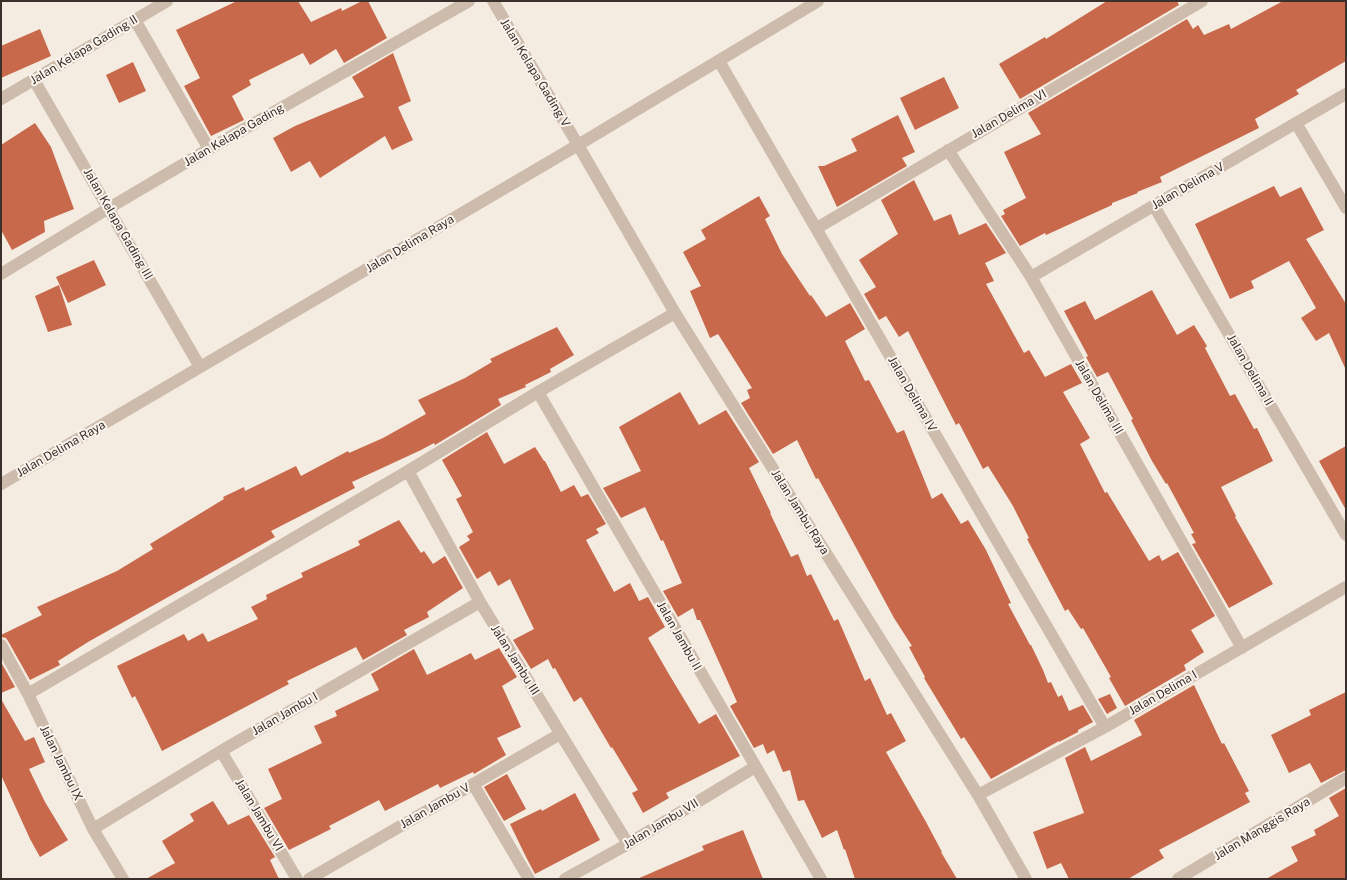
<!DOCTYPE html>
<html>
<head>
<meta charset="utf-8">
<style>
  body { margin:0 }
  #map { position:relative; width:1347px; height:880px; overflow:hidden; background:#f4ebe1; font-family:"Public Sans",sans-serif }
  canvas { display:block }
  .frame { position:absolute; inset:0; border:2px solid #3b302b; pointer-events:none }
</style>
</head>
<body>
<div id="map">
<canvas width="1347" height="880"></canvas>
<div class="frame"></div>
</div>
<script>
const context = document.querySelector('canvas').getContext('2d');
context.lineJoin = 'round';
function fill(path, color) { context.fillStyle = color; context.fill(path, 'evenodd'); }
function strokePath(path, color, width, dash) { context.strokeStyle = color; context.lineWidth = width; context.lineCap = dash ? 'butt' : 'round'; context.setLineDash(dash || []); context.stroke(path); }
function write(font, color, halo, rows, align = 'center') {
  context.font = font + ' "Public Sans",sans-serif'; context.lineWidth = 4; context.setLineDash([]); context.textBaseline = 'middle'; context.strokeStyle = halo; context.fillStyle = color; for (const [text, x, y, turn = 0] of rows) {
    context.save(); context.translate(x, y); context.rotate((+turn || 0) * Math.PI / 180); context.textAlign = isNaN(turn) ? turn : align; if (halo) context.strokeText(text, 0, 0); context.fillText(text, 0, 0); context.restore();
  }
}
const building = new Path2D(`
  M237,1H298L311,22L341,8L342,11L362,1H368L387,38L344,63L336,49L310,65L303,53L249,80L251,85L232,96L244,120L211,136L184,86L200,78L176,30Z
  M1107,1H1177L1179,5L1020,99L999,64L1045,37L1046,39Z
  M1283,1H1346V61L1296,90L1299,94L1255,119L1259,128L1160,177L1162,182L1137,192L1138,193L1112,203V205L1046,235L1045,233L1020,246L1001,216L1005,214L1003,210L1026,198L1004,152L1041,134L1028,113L1187,19L1193,29L1198,25L1204,35L1229,24L1231,29Z
  M40,29L51,56L1,78V46Z
  M393,53L411,101L398,107L413,140L392,150L385,136L320,178L310,161L291,172L273,138L295,126L364,97L352,77Z
  M133,62L146,91L119,103L106,75Z
  M944,77L959,108L915,130L900,98Z
  M898,115L915,152L902,158L907,166L837,207L818,166H824L857,151L851,139Z
  M35,123L51,147L74,209L44,221L45,232L12,250L1,230V145Z
  M914,180L934,221L951,214L959,235L986,223L1006,253L985,263L994,281L986,284L1024,353L1029,350L1045,377L1071,364L1082,383L1063,392L1090,438L1080,444L1105,493L1107,492L1149,561L1159,555L1162,561L1178,552L1215,616L1191,630L1204,652L1184,665L1186,670L1125,706L1109,678L1111,677L1083,628L1081,629L1068,609L1065,611L1027,539L1029,538L1013,506L988,466L983,469L959,423L956,425L908,331L899,337L886,316L879,320L864,294L876,287L859,260L898,234L881,200Z
  M1274,186L1280,197L1301,187L1324,230L1306,239L1346,304V370L1329,333L1316,341L1301,318L1316,308L1289,261L1251,281L1254,288L1230,299L1195,224Z
  M759,196L770,216L765,219L782,254L810,296L811,295L826,317L850,303L865,329L845,341L865,381L869,380L897,433L904,430L932,499L942,493L961,524L968,520L986,550L1011,603L1008,604L1030,645H1031L1043,670L1048,683L1051,682L1058,697L1062,695L1069,711L1083,705L1093,722L1078,730V732L1059,742V741L991,779L964,737L961,739L924,678L925,677L909,647L912,646L894,618L834,507L818,478L816,479L797,440L773,454L741,403L750,398L747,390L752,388L718,334L710,338L690,291L701,286L683,252L706,239L701,230Z
  M94,260L106,285L68,303L56,277Z
  M59,285L72,325L48,332L35,296Z
  M1152,290L1177,335L1194,325L1207,346L1205,348L1230,396L1235,394L1254,429L1257,428L1273,461L1221,487L1236,516L1235,517L1273,584L1229,608L1192,544L1196,543L1191,534L1194,533L1167,483L1166,484L1152,461L1131,420L1133,419L1108,372L1097,377L1086,357L1088,356L1064,311L1085,301L1095,320Z
  M557,327L574,355L550,369L551,372L525,385L526,387L498,399L501,405L435,445L434,443L421,450L352,482L355,488L271,531L275,537L88,642L58,661L60,665L30,680L8,641L6,638L1,637V635L42,615L37,607L117,571L153,549L150,544L224,499L223,497L244,487L245,491L296,466L301,476L348,451L349,453L383,438L426,414L418,400L465,378L492,362L490,359Z
  M680,392L699,425L726,410L759,462L749,468L771,513H770L791,557L798,554L807,576L811,574L834,621L838,619L865,681L870,678L887,715L891,713L906,741L886,752L926,822L942,852H941L957,879H855L845,849L844,850L837,830L822,838L804,800L798,801L790,770L783,772L774,750L767,754L763,744L754,748L730,706L737,702L700,620H697L693,608L678,617L663,591L682,583L663,540L661,541L645,507L621,518L603,488L641,471L619,427Z
  M487,432L504,464L535,447L544,461H545L561,492L574,485L581,497L588,494L606,524L596,529L599,533L586,540L614,592L630,583L639,601L648,597L665,627L648,638L670,676L699,724L716,714L740,756L666,793L669,798L643,813L632,793L638,790L612,747L611,748L581,697L574,702L555,668L553,669L548,659L531,669L513,640L534,629L510,579L498,586L490,571L477,579L459,547L470,540L467,536L473,532L456,499L462,496L442,460Z
  M1346,446V510L1319,461Z
  M399,520L421,553L424,551L433,564L445,556L463,588L427,612L429,617L404,630L407,635L363,660L356,647L287,681L289,684L162,751L135,696L132,698L117,666L184,634L188,641L203,633L208,642L258,619L251,607L267,599L266,595L303,577L301,573L360,545L358,541Z
  M499,648L517,677L502,686L521,727L497,738L506,755L474,774L473,772L440,788L438,784L385,811L379,800L329,826L331,829L289,850L264,808L282,799L268,769L322,743L314,726L337,716L335,711L379,690L371,674L414,649L427,675L471,653L475,660Z
  M1,662L15,687L1,693Z
  M1194,685L1222,744L1224,743L1249,791L1245,793L1250,802L1159,850L1164,858L1128,879H1069L1061,863L1047,869L1033,832L1084,813L1065,758L1085,747L1091,761L1142,735L1134,720Z
  M1346,692V770L1321,783L1310,763L1289,773L1271,735L1311,715L1309,710Z
  M1110,694L1117,708L1107,714L1098,699Z
  M1,699L25,741L34,737L45,762L29,769L45,802L68,840L40,857L30,839L1,775Z
  M507,774L526,809L504,821L484,787Z
  M1346,788V879H1266L1298,861L1291,847L1316,835L1314,830L1339,816L1329,798Z
  M575,793L600,840L535,874L526,857L510,824L541,809L542,811Z
  M213,801L228,825L249,815L275,857L270,860L279,879H146L175,863L162,841L194,821L190,814Z
  M743,830L763,879H637L704,850L702,846Z`);
const minor = new Path2D(`
  M493,1L578,145L675,313L978,795L1026,879
  M135,20L209,149
  M719,61L1105,727
  M34,80L200,367
  M1,99L167,1
  M1296,123L1346,208
  M948,150L1031,277L1242,648
  M1154,206L1346,535
  M817,228L1202,1
  M1,274L109,208L209,149L469,1
  M1031,277L1346,94
  M538,392L821,879
  M408,471L480,602L628,844
  M1,484L578,145L818,1
  M1,645L28,694L93,829L123,879
  M28,694L408,471L538,392L675,313
  M221,751L297,879
  M473,784L529,879
  M978,795L1105,727L1346,587
  M93,829L221,751L480,602
  M309,879L560,734
  M565,879L628,844L755,767
  M1178,879L1346,778`);
const streetNames = [
  ["Jalan Kelapa Gading II",84,50,-31],
  ["Jalan Kelapa Gading V",535,73,59],
  ["Jalan Delima VI",1009,114,-30],
  ["Jalan Kelapa Gading",234,135,-30],
  ["Jalan Delima V",1188,186,-30],
  ["Jalan Kelapa Gading III",118,224,60],
  ["Jalan Delima Raya",410,244,-31],
  ["Jalan Delima II",1250,370,60],
  ["Jalan Delima IV",912,394,60],
  ["Jalan Delima III",1099,397,60],
  ["Jalan Delima Raya",61,449,-30],
  ["Jalan Jambu Raya",800,512,58],
  ["Jalan Jambu II",679,636,60],
  ["Jalan Jambu III",515,660,58],
  ["Jalan Delima I",1163,693,-30],
  ["Jalan Jambu I",285,714,-30],
  ["Jalan Jambu IX",61,763,64],
  ["Jalan Jambu V",435,806,-30],
  ["Jalan Jambu VI",259,815,59],
  ["Jalan Jambu VII",661,824,-31],
  ["Jalan Manggis Raya",1262,829,-31]
];
fill(building, '#c8694b');
strokePath(minor, '#cdbbac', 12);
write('12px', '#3b302b', '#fbf5ee', streetNames);
</script>
</body>
</html>
